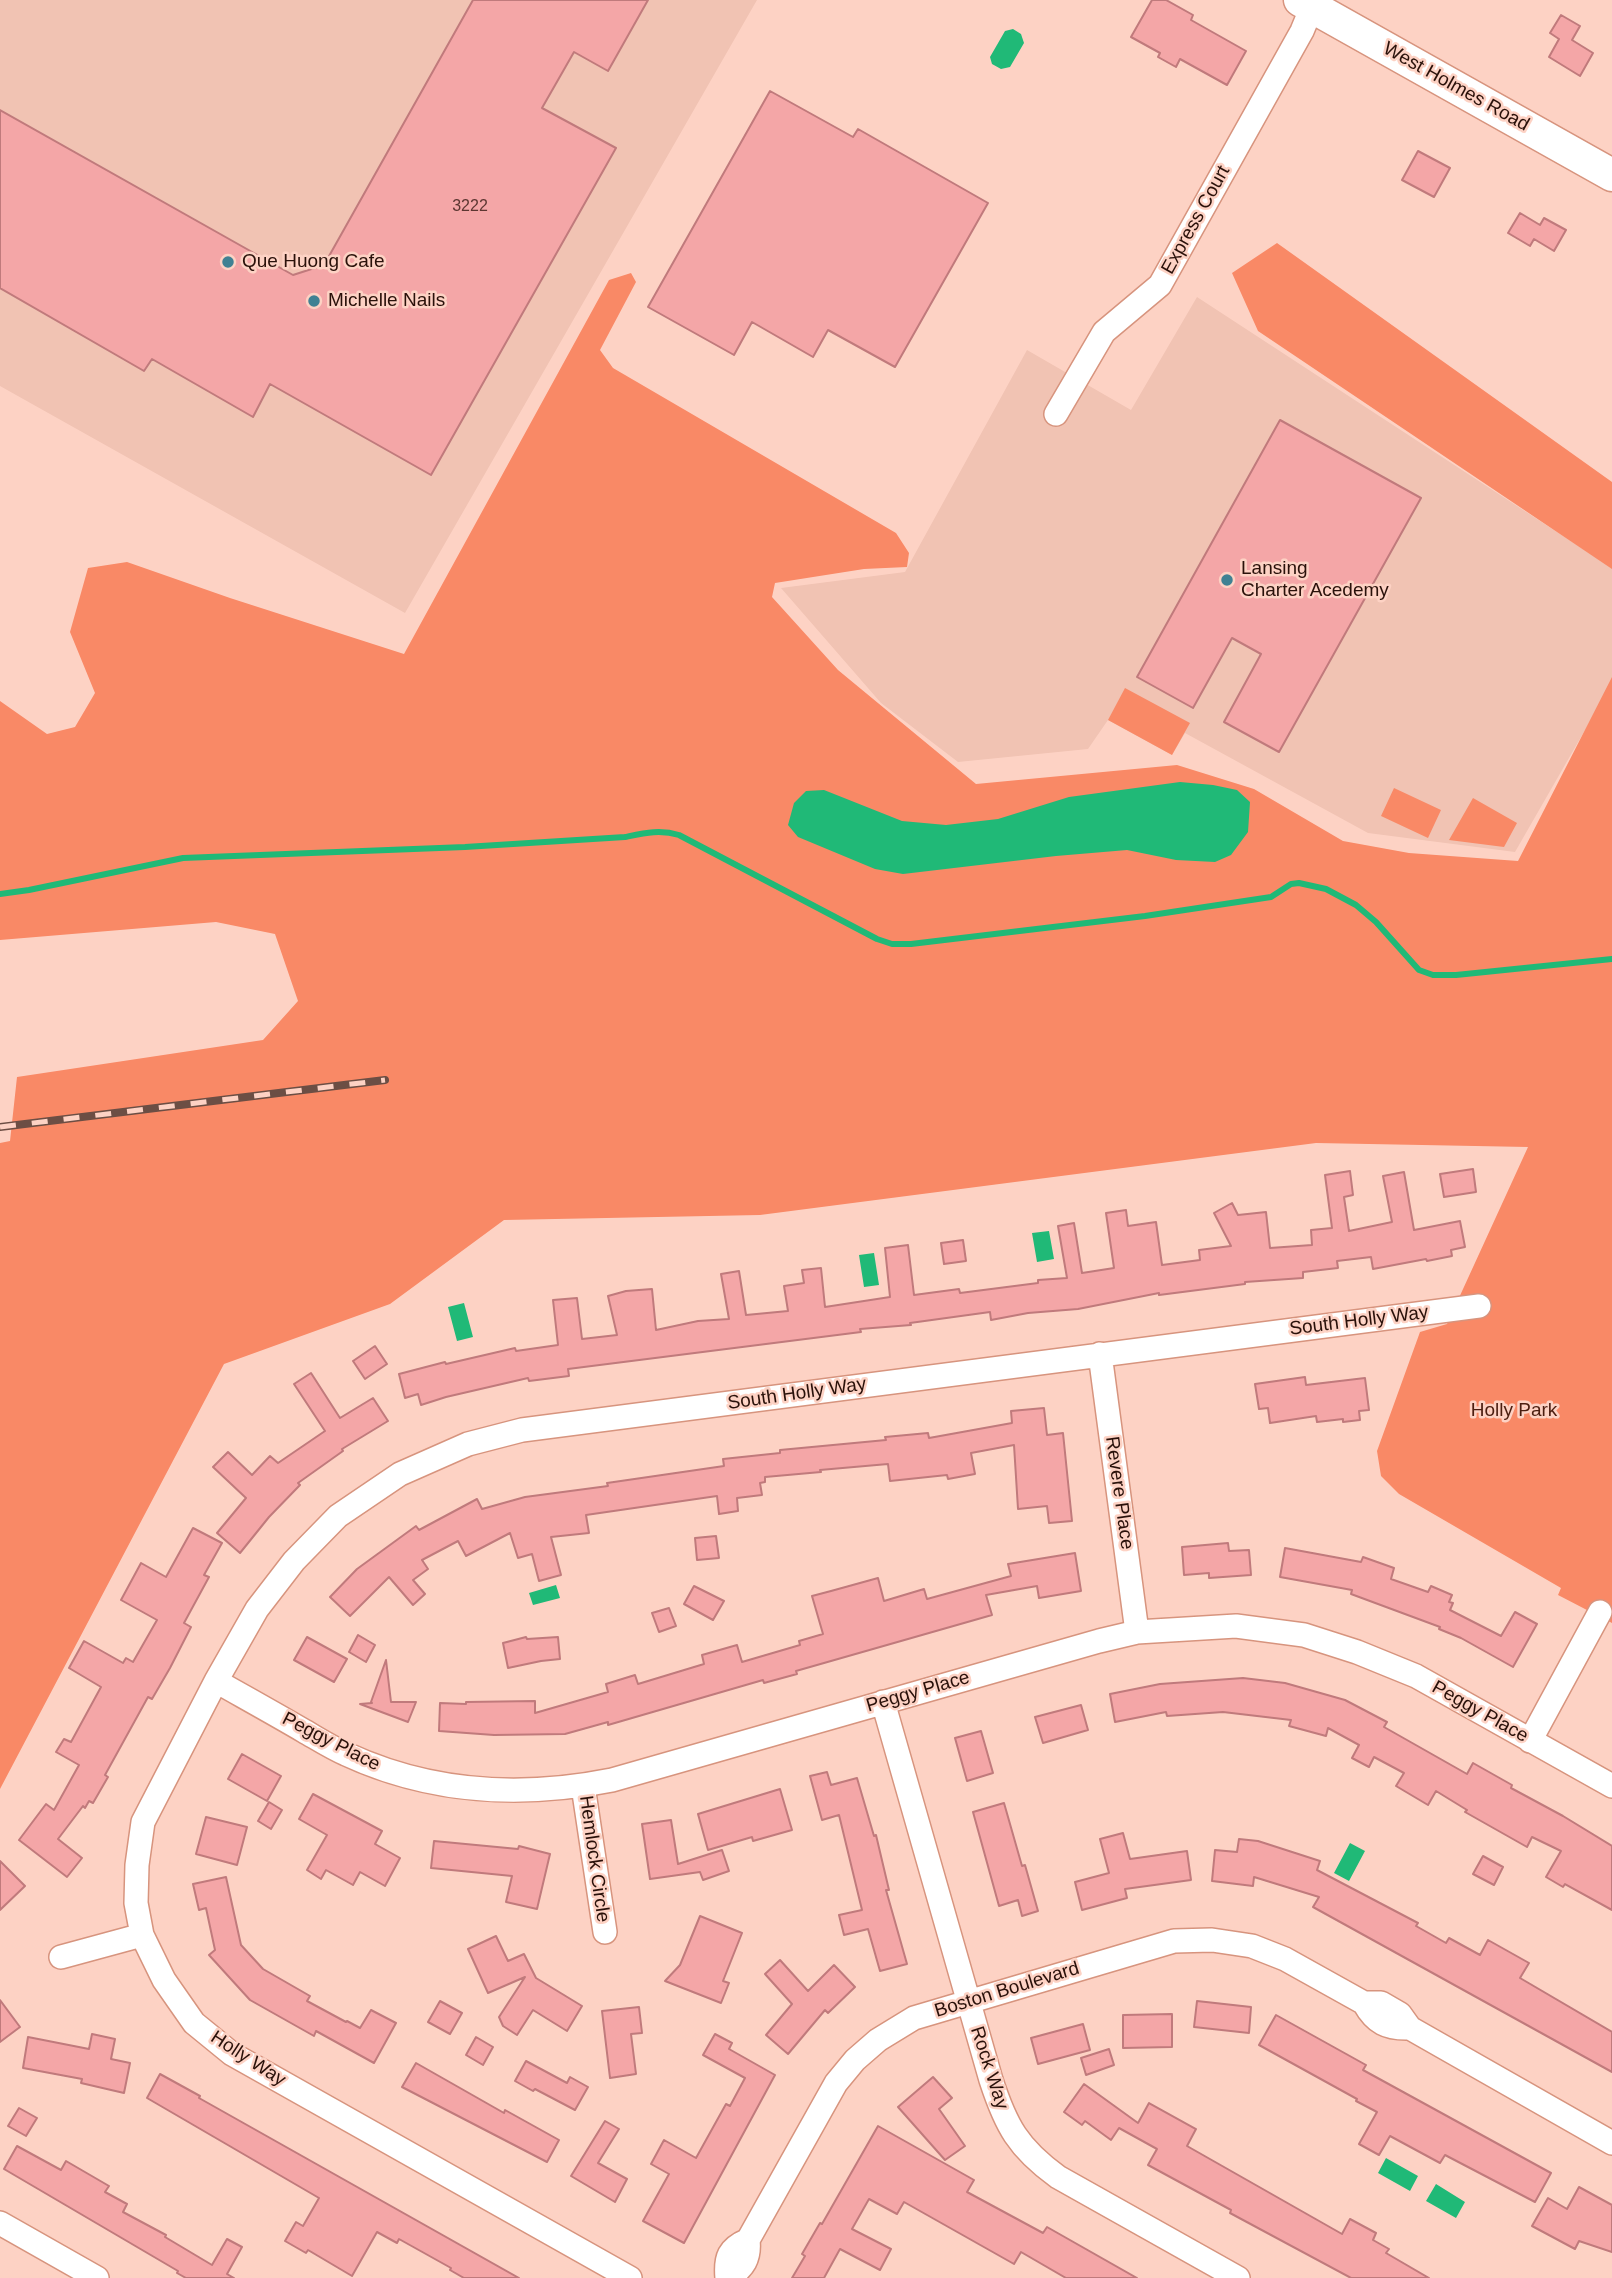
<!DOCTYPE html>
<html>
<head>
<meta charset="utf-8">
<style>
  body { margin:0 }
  canvas { display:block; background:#fdd2c4 }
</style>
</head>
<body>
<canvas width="1612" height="2278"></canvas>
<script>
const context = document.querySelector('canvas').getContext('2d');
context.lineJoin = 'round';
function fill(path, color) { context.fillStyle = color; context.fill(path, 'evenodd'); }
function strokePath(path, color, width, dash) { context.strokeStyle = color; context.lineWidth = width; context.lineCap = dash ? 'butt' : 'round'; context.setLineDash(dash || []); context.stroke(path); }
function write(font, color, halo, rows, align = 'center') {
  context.font = font + ' Arial,sans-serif'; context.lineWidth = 5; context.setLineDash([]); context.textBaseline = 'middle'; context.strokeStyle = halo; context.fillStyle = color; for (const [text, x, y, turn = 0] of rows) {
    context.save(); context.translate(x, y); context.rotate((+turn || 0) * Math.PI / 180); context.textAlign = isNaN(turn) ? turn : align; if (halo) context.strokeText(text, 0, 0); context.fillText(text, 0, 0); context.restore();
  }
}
const built = new Path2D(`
  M0,0H757L405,613L0,386Z
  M1197,297L1612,568V683L1515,852L1368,833L1185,733L1172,755L1108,720L1088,749L958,762L881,703L781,588L905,572L1027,350L1131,410Z`);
const green = new Path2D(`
  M1277,243L1612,482V569L1258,331L1232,273Z
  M631,273L636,282L600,350L613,368L896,533L909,553L907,567L864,569L775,583L772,597L838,670L976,784L1177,765L1254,789L1343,841L1409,853L1518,861L1612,677V1623L1558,1595L1561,1588L1399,1494L1381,1476L1377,1451L1420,1332L1447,1324L1528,1147L1316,1143L760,1215L504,1220L390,1304L224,1364L0,1789V1143L10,1141L17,1077L263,1040L298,1001L275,934L216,922L0,940V701L47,734L75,727L95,693L70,632L88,568L127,562L230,598L404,654L609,280Z
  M1125,688L1190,723L1172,755L1108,720Z
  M1394,788L1441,810L1428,838L1381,816Z
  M1473,798L1517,823L1504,847L1449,840Z`);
const water = new Path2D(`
  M1013,29L1021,34L1024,43L1010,67L1001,69L992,64L990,57L1005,31Z
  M1180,782L1213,785L1237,790L1250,802L1248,832L1231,855L1215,862L1176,860L1127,850L1056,856L903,874L875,869L798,837L788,825L794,803L806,791L824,790L902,821L946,825L998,819L1069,797Z
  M1049,1231L1054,1259L1037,1262L1032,1233Z
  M874,1253L879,1285L864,1287L859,1255Z
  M464,1303L473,1337L457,1341L448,1307Z
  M556,1585L560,1598L533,1605L529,1593Z
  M1350,1843L1365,1851L1349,1881L1334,1873Z
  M1386,2158L1418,2176L1410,2191L1378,2173Z
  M1436,2184L1465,2202L1456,2218L1426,2201Z`);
const stream = new Path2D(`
  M0,894L29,890L183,858L465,847L625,837C644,833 660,829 679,835L877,939L892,944H911L1145,916L1271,897L1291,884L1299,883L1326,889L1356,905L1376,922L1419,970L1433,975H1456L1612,959`);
const building = new Path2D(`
  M473,0H648L608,71L574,52L542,108L616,148L431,475L270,384L253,417L152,359L144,371L0,288V110L293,275L324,265Z
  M1152,0H1166L1193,15L1191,20L1246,51L1227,85L1180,59L1176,67L1158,57L1160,53L1131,37Z
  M1561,15L1580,26L1572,40L1593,53L1580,76L1549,57L1559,39L1550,33Z
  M770,91L853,137L858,129L988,203L895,367L828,330L813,357L752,322L734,355L648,307Z
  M1418,151L1450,168L1434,197L1402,180Z
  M1520,213L1540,225L1544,218L1566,230L1554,251L1534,239L1530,246L1508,233Z
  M1280,420L1421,498L1279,752L1224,722L1261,654L1232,638L1193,708L1137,677Z
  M1473,1169L1476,1192L1444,1197L1440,1174Z
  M1350,1171L1353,1195L1344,1197L1349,1231L1392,1222L1383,1176L1404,1172L1414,1230L1460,1221L1465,1247L1451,1250L1452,1256L1427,1261L1426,1259L1373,1269L1371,1257L1337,1261L1338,1268L1303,1272V1278L1245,1282V1284L1159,1295V1293L1078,1309L1028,1313L991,1320L990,1312L910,1323L911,1325L860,1329L861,1332L568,1369L569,1376L529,1381L528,1378L446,1397L421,1405L418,1394L405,1398L399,1374L445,1362L446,1364L515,1348L516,1351L558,1345L553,1300L577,1298L582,1339L617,1335L608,1296L626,1291L652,1289L656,1330L698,1321L729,1319L721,1274L739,1271L746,1315L788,1311L784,1286L804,1283L802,1270L821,1268L825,1307L890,1297L885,1248L908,1245L914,1295L959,1289L960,1293L1038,1283V1280L1067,1278L1058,1226L1074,1223L1082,1273L1114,1268L1106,1213L1126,1210L1128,1226L1156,1222L1162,1265L1200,1260L1199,1250L1231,1246L1214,1213L1232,1203L1238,1215L1266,1212L1270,1248L1312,1245L1311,1230L1332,1228L1325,1175Z
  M963,1240L966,1261L944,1264L941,1243Z
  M375,1346L387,1364L365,1379L353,1361Z
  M311,1373L340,1418L373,1398L388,1421L342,1449L343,1451L298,1483L300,1485L269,1517L240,1553L217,1533L246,1498L213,1467L228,1452L252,1475L270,1456L278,1463L325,1431L294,1384Z
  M1305,1377L1306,1385L1365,1378L1369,1410L1359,1411L1360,1420L1343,1422V1419L1317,1422L1316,1416L1270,1423L1268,1408L1259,1409L1255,1384Z
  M1044,1408L1047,1435L1063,1433L1072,1521L1049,1523L1047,1506L1018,1509L1014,1445L971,1453L975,1474L948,1479L947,1475L890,1481L888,1464L820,1470L821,1472L765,1477V1482L760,1483L762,1495L737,1498L738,1511L719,1514L717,1496L586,1515L589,1533L551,1537L561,1575L539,1581L532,1554L518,1558L510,1533L466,1556L458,1541L422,1560L428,1569L413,1580L425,1594L413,1605L389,1577L350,1616L330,1597L357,1569L416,1526L419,1530L477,1499L482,1509L525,1497L608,1486L607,1483L724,1466L723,1459L780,1453V1450L886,1440L885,1437L928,1433L929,1438L1012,1423L1011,1411Z
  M193,1528L222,1543L204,1575L209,1577L184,1623L191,1627L170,1668L152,1699L148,1697L105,1775L108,1777L93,1803L89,1801L85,1808L83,1806L58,1839L82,1858L67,1877L19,1840L46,1804L54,1810L79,1765L56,1752L64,1739L71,1742L101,1687L69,1668L84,1641L123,1663L126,1658L133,1662L157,1620L121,1600L141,1563L166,1577Z
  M716,1536L719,1558L697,1560L695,1538Z
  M1228,1543L1229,1551L1249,1550L1251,1575L1209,1578V1573L1184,1575L1182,1547Z
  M1285,1548L1361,1562L1363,1557L1394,1568L1391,1579L1428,1592L1431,1586L1452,1595L1449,1602L1453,1603L1450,1610L1501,1636L1515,1612L1537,1624L1513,1667L1461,1638L1439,1629L1440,1627L1351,1594L1352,1590L1280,1577Z
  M1075,1553L1081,1591L1039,1598L1037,1586L986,1595L992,1615L796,1671L797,1674L764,1683L763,1680L608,1725V1722L565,1734L494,1735L439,1731L440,1703L466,1704V1702L535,1701V1713L608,1692L606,1684L635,1675L638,1684L704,1664L702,1655L737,1645L742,1662L800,1645L799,1641L823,1634L812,1596L831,1591L878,1578L884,1601L924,1589L927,1599L1011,1576L1008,1564Z
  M694,1586L724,1601L713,1620L684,1604Z
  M669,1608L676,1626L659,1632L652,1613Z
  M358,1635L375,1645L366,1662L349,1652Z
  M307,1637L347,1659L334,1682L294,1660Z
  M526,1637L527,1639L558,1637L560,1659L541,1661L508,1668L503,1643Z
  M386,1660L391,1702H416L408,1722L360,1704L372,1703L371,1702Z
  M1243,1678L1285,1683L1345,1700L1387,1722L1384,1727L1467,1774L1473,1763L1512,1785L1511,1788L1563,1816L1612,1846V1910L1565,1884L1563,1887L1546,1877L1561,1851L1532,1837L1527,1847L1465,1812L1467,1810L1436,1791L1428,1805L1396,1786L1404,1773L1374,1757L1369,1767L1352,1758L1359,1745L1328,1728L1326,1736L1289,1726L1291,1720L1223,1712L1167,1716L1166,1712L1115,1722L1110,1694L1160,1684Z
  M1081,1705L1088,1730L1043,1743L1035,1717Z
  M981,1731L993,1773L967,1781L955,1738Z
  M242,1754L281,1776L267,1801L228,1779Z
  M827,1772L831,1785L857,1778L874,1836L876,1835L889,1890H886L907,1964L880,1971L868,1929L844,1935L839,1915L862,1910L839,1815L822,1820L810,1776Z
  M780,1789L792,1830L753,1841L752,1837L708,1850L698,1814Z
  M313,1794L382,1831L375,1844L400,1858L385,1886L360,1872L353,1885L326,1870L321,1879L307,1870L327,1835L299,1819Z
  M269,1802L282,1810L271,1829L258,1821Z
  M1004,1803L1022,1866L1025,1865L1038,1911L1022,1916L1018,1900L999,1906L973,1812Z
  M206,1817L247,1827L237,1865L196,1854Z
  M671,1820L678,1864L722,1850L729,1871L703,1880L700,1872L650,1879L642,1824Z
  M1123,1833L1130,1859L1187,1851L1191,1880L1125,1889L1127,1898L1082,1910L1075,1882L1109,1873L1100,1839Z
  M1239,1839L1258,1841L1320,1861L1317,1870L1418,1923L1416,1926L1446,1943L1449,1938L1480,1955L1488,1940L1529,1963L1520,1978L1612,2032V2072L1313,1907L1319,1897L1254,1877L1253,1886L1212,1881L1215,1850L1237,1852Z
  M434,1841L518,1849L519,1846L550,1854L537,1909L506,1902L512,1876L431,1868Z
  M1483,1856L1503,1867L1494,1885L1473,1874Z
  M0,1861L25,1886L0,1910Z
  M226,1877L241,1945L263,1969L310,1996L307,2001L346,2022L347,2021L360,2028L371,2010L396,2023L374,2063L316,2031L314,2036L250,2000L209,1955L215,1950L206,1908L199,1910L193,1884Z
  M700,1916L742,1933L723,1981L729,1983L721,2003L665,1981L680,1965Z
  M496,1936L508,1961L524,1954L536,1978L582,2006L567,2031L533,2010L517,2035L503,2026L499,2017L525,1977L488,1993L468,1949Z
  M780,1960L808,1991L834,1965L855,1987L828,2013L825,2010L788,2054L766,2035L792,2004L765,1974Z
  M0,2000L20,2027L0,2042Z
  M440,2001L462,2013L450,2034L428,2022Z
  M1197,2001L1251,2007L1249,2033L1194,2027Z
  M639,2007L642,2033L631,2034L636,2074L610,2078L602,2011Z
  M1172,2014V2047L1123,2048V2015Z
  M1276,2015L1366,2065L1363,2070L1551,2173L1535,2202L1445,2155L1440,2163L1390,2136L1379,2155L1359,2144L1377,2112L1356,2101L1357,2099L1259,2045Z
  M1083,2024L1090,2050L1038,2064L1031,2038Z
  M92,2034L115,2039L111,2059L130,2063L124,2093L81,2083L82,2079L23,2068L28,2037L89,2049Z
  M715,2034L732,2043L729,2049L775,2075L684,2243L643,2221L669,2174L651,2164L664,2140L696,2158L726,2104L730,2106L745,2078L703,2055Z
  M476,2037L493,2047L483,2065L466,2055Z
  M1109,2049L1114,2065L1086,2075L1081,2058Z
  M526,2061L567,2083L570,2077L588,2087L575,2110L535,2089L533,2091L515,2081Z
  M416,2063L504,2113L505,2110L559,2140L547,2162L402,2087Z
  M160,2074L200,2096L199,2098L519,2278H464L450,2270L451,2268L399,2239L397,2243L377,2232L352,2276L308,2250L306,2253L285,2241L296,2222L303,2226L319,2198L147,2098Z
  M933,2077L952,2098L939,2109L965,2146L945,2160L898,2107Z
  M1084,2084L1138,2123L1149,2103L1196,2129L1187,2146L1342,2234L1350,2219L1376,2233L1373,2240L1389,2249L1386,2253L1429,2278H1351L1230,2213L1231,2210L1148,2165L1157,2149L1119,2128L1111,2140L1085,2121L1082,2125L1064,2112Z
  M19,2108L37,2118L26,2136L8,2126Z
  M605,2121L619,2129L598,2163L627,2179L615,2202L571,2176Z
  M878,2126L974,2180L967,2192L1043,2233L1047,2227L1137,2278H1066L1021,2252L1014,2264L904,2202L897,2214L869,2199L852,2229L891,2249L880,2270L840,2249L824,2278H792L805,2256L802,2254L820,2223L822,2224Z
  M17,2146L61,2170L66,2161L109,2186L105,2192L127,2204L123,2212L166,2235L165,2237L212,2265L227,2239L242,2247L227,2274L234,2278H186L177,2273L178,2271L4,2169Z
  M1579,2187L1612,2205V2252L1579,2241L1575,2249L1532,2226L1548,2198L1567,2209Z`);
const street = new Path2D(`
  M1056,414L1104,332L1160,285L1302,31L1312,7
  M1100,1354L1137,1632
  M216,1681C246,1698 275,1714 304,1731C318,1739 332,1748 346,1754C430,1793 522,1798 612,1780L1099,1641L1137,1632L1236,1626L1304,1635L1357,1652L1416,1676L1612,1786
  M883,1702L991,2080C1006,2126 1018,2148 1058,2177L1238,2278
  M1530,1741L1600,1612
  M583,1786L605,1932
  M61,1957L142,1935
  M1410,2028L1612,2143
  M0,2223L97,2278
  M748,2240L836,2083L855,2060L878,2040L914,2018L1174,1941L1212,1940L1252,1946L1285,1959L1364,2003H1381L1400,2014L1410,2028C1387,2029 1375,2023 1364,2003
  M630,2278L232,2054L194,2023L164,1980L142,1935L136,1903L137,1865L143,1822L216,1681L257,1609L294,1561L338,1516L400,1474L468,1444L522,1430L1479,1306
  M727,2278C725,2257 729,2248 748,2240C750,2258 744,2268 728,2278`);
const secondary = new Path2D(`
  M1300,0L1612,175`);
const rail = new Path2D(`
  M0,1127L385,1080`);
const markers = [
  [228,262,7,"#408193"],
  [314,301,7,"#408193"],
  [1227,580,7,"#408193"]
];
const numberNames = [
  ["3222",470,207]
];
const streetNames = [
  ["West Holmes Road",1456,87,29],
  ["Express Court",1196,220,-61],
  ["South Holly Way",1359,1321,-7],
  ["South Holly Way",797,1394,-8],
  ["Revere Place",1119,1493,82],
  ["Peggy Place",918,1692,-16],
  ["Peggy Place",1480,1712,29],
  ["Peggy Place",331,1742,27],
  ["Hemlock Circle",594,1859,82],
  ["Boston Boulevard",1007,1990,-17],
  ["Holly Way",248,2059,33],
  ["Rock Way",989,2068,72]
];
const poiNames = [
  ["Que Huong Cafe",242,262],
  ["Michelle Nails",328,301],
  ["Lansing",1241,569],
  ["Charter Acedemy",1241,591]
];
const parkNames = [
  ["Holly Park",1514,1411]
];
fill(built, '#f1c3b3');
fill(green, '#f98966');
fill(water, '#20b977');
strokePath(stream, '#20b977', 6);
fill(building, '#f4a6a7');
strokePath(building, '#c07a7c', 2);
strokePath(street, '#d7947e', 26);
strokePath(secondary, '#d7947e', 35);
strokePath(street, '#fff', 23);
strokePath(secondary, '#fff', 32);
strokePath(rail, '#6c4e44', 8);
strokePath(rail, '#fdd2c4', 5, [16]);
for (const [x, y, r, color] of markers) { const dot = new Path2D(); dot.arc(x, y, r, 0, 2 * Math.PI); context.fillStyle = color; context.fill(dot); strokePath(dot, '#fdd2c4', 2.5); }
write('16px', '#5c3631', null, numberNames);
write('19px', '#2a110a', '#fdd2c4', streetNames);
write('19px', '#2a110a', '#fdd2c4', poiNames, 'left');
write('19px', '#4c1e10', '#fdd2c4', parkNames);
</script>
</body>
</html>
